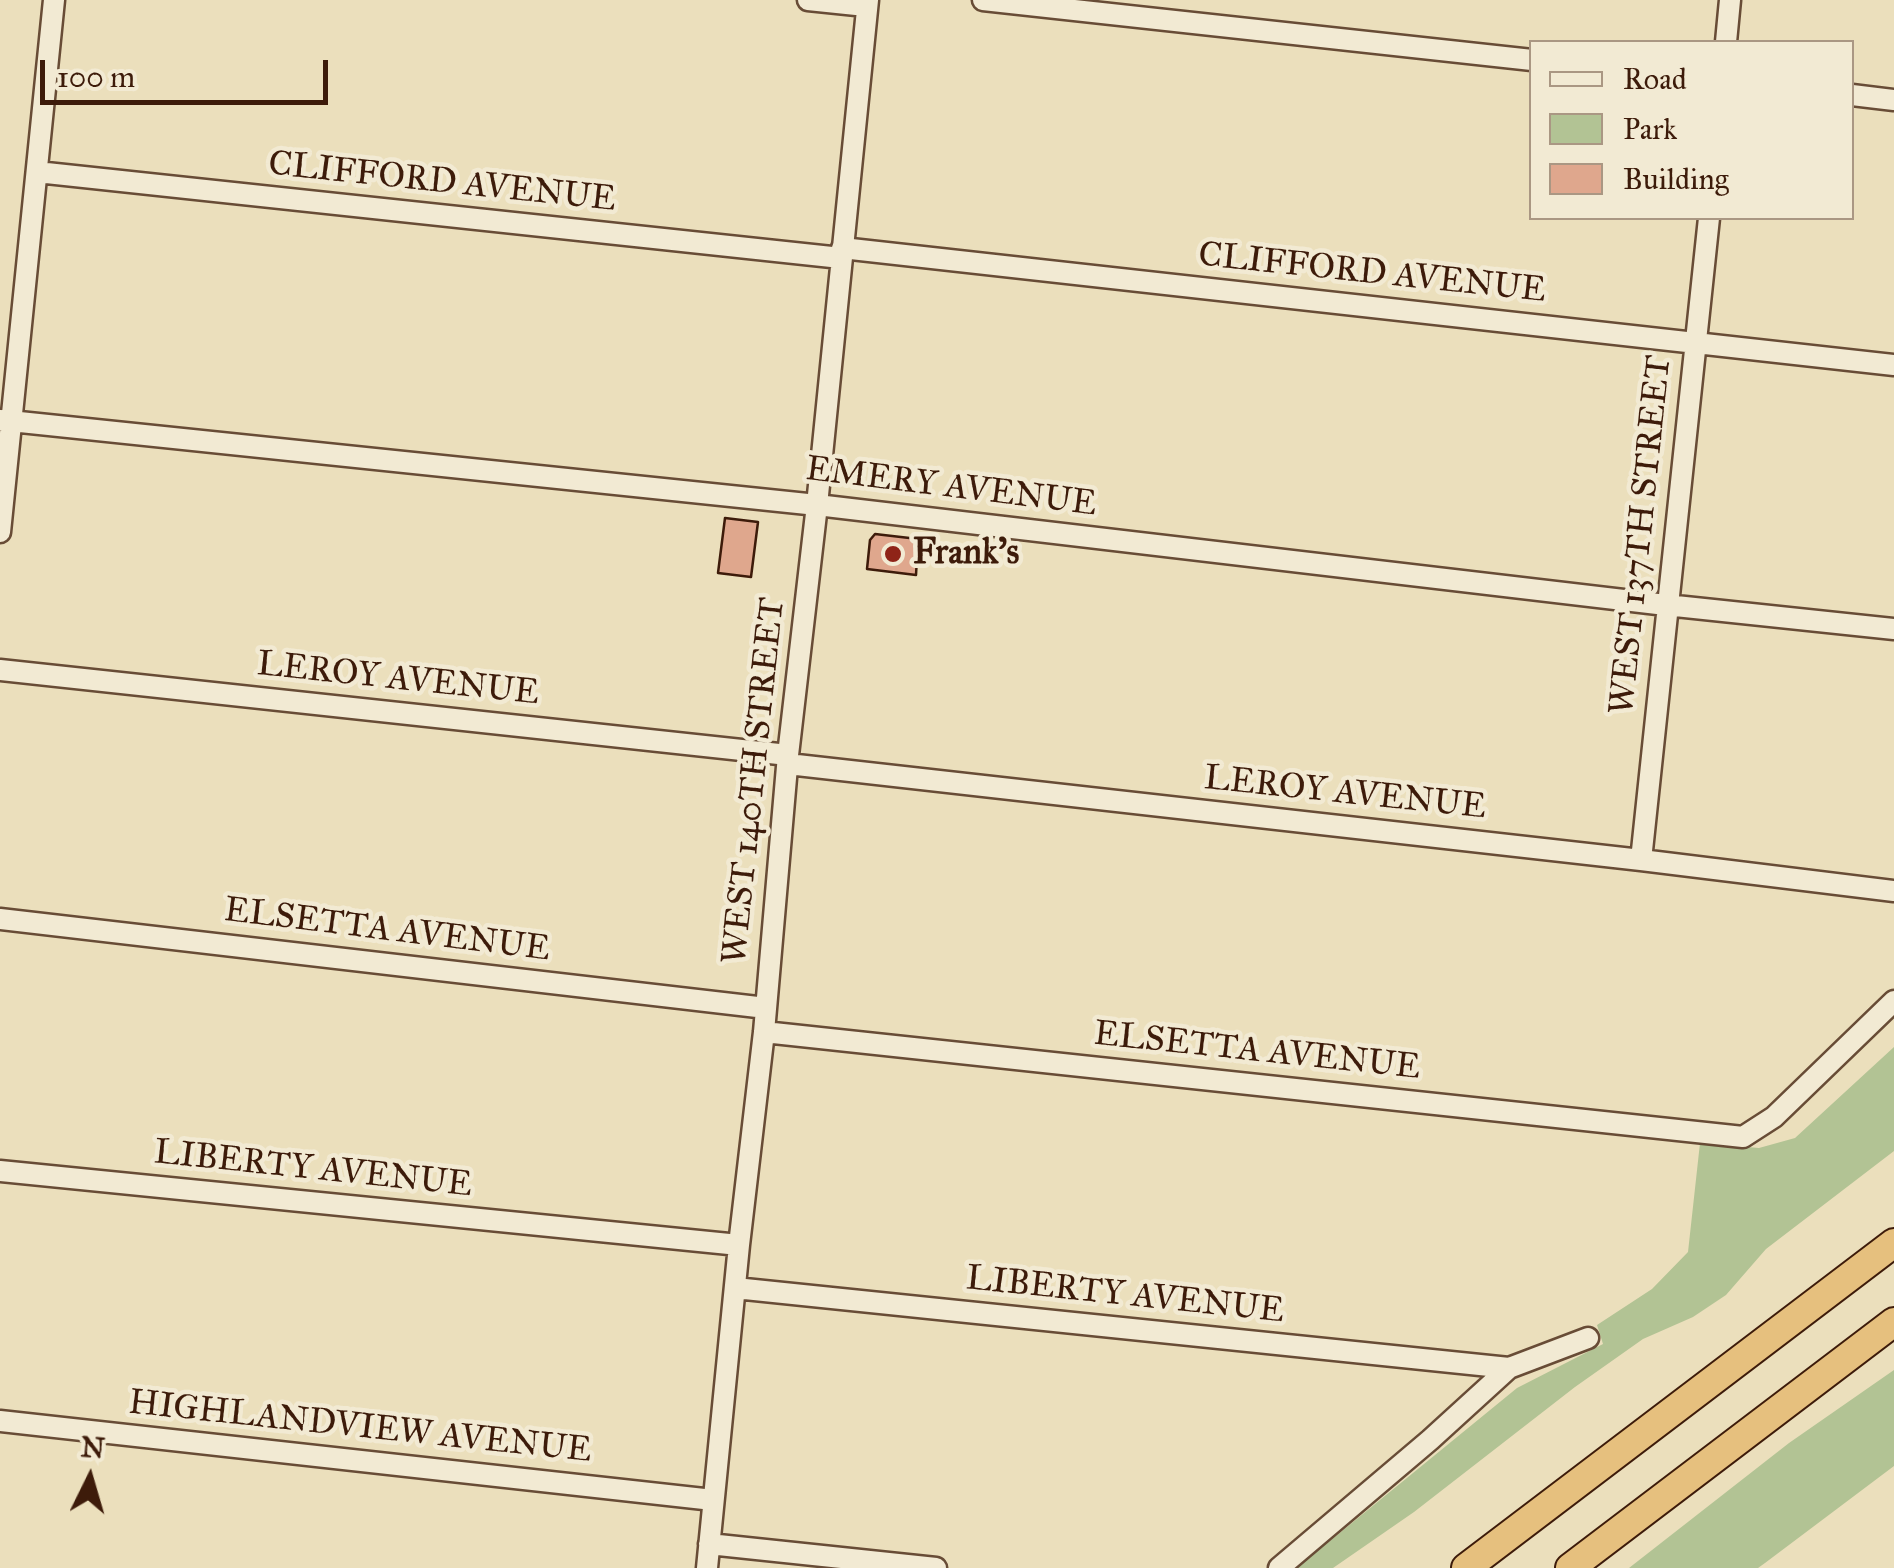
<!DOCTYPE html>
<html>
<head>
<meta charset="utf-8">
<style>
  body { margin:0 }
  #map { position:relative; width:1894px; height:1568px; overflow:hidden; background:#ebdfbc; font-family:"IM FELL Great Primer",serif }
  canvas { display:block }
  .legend { position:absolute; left:1529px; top:40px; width:325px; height:180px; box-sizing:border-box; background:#f2ead3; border:2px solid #aa9783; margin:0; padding:12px 18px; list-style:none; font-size:30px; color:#3d1b0a }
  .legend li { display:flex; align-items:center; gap:20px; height:50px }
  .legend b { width:50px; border:2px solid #aa9783 }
  .north { position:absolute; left:40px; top:1428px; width:100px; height:100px; -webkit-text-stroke:8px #f2ead3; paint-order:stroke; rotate:5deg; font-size:28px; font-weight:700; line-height:40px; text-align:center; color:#3d1b0a }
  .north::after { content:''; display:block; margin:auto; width:35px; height:45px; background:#3d1b0a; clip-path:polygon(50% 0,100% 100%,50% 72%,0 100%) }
  .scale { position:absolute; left:40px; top:60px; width:288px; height:45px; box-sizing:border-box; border:5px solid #3d1b0a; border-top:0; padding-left:12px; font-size:30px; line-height:35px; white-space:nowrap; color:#3d1b0a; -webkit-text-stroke:8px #f2ead3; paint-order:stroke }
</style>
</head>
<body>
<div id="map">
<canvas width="1894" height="1568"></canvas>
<ul class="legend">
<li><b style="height:12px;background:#f2ead3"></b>Road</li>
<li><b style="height:28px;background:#b2c394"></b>Park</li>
<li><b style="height:28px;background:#dfa78d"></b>Building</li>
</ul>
<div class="north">N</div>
<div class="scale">100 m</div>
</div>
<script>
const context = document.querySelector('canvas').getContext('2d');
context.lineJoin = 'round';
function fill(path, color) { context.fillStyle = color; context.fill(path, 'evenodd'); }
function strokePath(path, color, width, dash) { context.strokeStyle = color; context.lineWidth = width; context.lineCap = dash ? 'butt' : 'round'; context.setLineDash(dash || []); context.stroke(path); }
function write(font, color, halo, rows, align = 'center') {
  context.font = font + ' "IM FELL Great Primer",serif'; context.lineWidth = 9; context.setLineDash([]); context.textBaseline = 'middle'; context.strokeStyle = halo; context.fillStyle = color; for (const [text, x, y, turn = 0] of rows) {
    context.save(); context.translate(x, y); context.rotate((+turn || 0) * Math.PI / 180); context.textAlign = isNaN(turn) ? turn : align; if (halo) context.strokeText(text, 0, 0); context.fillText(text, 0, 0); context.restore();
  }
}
const green = new Path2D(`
  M1894,1047V1151L1766,1249L1726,1295L1693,1317L1643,1339L1575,1387L1414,1512L1333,1568H1293L1331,1540L1517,1388L1603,1344L1597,1325L1652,1289L1688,1252L1700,1143L1759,1148L1795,1138Z
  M1894,1370V1466L1765,1563L1758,1568H1629L1789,1443Z`);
const building = new Path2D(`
  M725,518L758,522L751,577L718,573Z
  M875,534L918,539L916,575L867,569L870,540Z`);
const minor = new Path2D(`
  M808,0L866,6
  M983,0L1532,60
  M1726,42L1730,0
  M1852,95L1894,100
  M37,172L841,258
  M842,248L1894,365
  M0,420L817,505L1666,605L1894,629
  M0,532L54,0
  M0,670L788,755
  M788,764L1641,860L1894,891
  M1641,860L1709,218
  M0,919L766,1008
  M764,1032L1743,1137L1774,1117L1894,1001
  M0,1171L739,1245
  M735,1288L1509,1368
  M0,1421L713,1500
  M709,1544L936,1568
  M707,1568L739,1245L764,1032L788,755L817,505L868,0
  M1279,1568L1430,1440L1509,1368L1588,1338`);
const highway = new Path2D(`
  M1466,1568L1894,1243
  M1570,1568L1894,1322`);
const markers = [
  [893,554,10,"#8f2418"]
];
const streetNames = [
  ["CLIFFORD AVENUE",442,183,6],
  ["CLIFFORD AVENUE",1372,274,6],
  ["EMERY AVENUE",951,488,7],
  ["WEST 137TH STREET",1642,535,-84],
  ["LEROY AVENUE",398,680,6],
  ["WEST 140TH STREET",755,781,-84],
  ["LEROY AVENUE",1345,794,6],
  ["ELSETTA AVENUE",387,931,7],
  ["ELSETTA AVENUE",1257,1052,6],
  ["LIBERTY AVENUE",313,1170,6],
  ["LIBERTY AVENUE",1125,1296,6],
  ["HIGHLANDVIEW AVENUE",360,1428,6]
];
const poiNames = [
  ["Frank's",913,554]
];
fill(green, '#b2c394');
fill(building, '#dfa78d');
strokePath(building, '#3d1b0a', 2.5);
strokePath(minor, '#684c36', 25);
strokePath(highway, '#3d1b0a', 32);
strokePath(minor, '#f2ead3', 20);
strokePath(highway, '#e6c07e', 28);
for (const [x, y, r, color] of markers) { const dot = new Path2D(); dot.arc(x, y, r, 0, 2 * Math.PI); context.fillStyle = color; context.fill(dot); strokePath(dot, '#f2ead3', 4); }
write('35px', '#3d1b0a', '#f2ead3', streetNames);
write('bold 35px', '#3d1b0a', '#f2ead3', poiNames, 'left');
</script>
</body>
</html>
